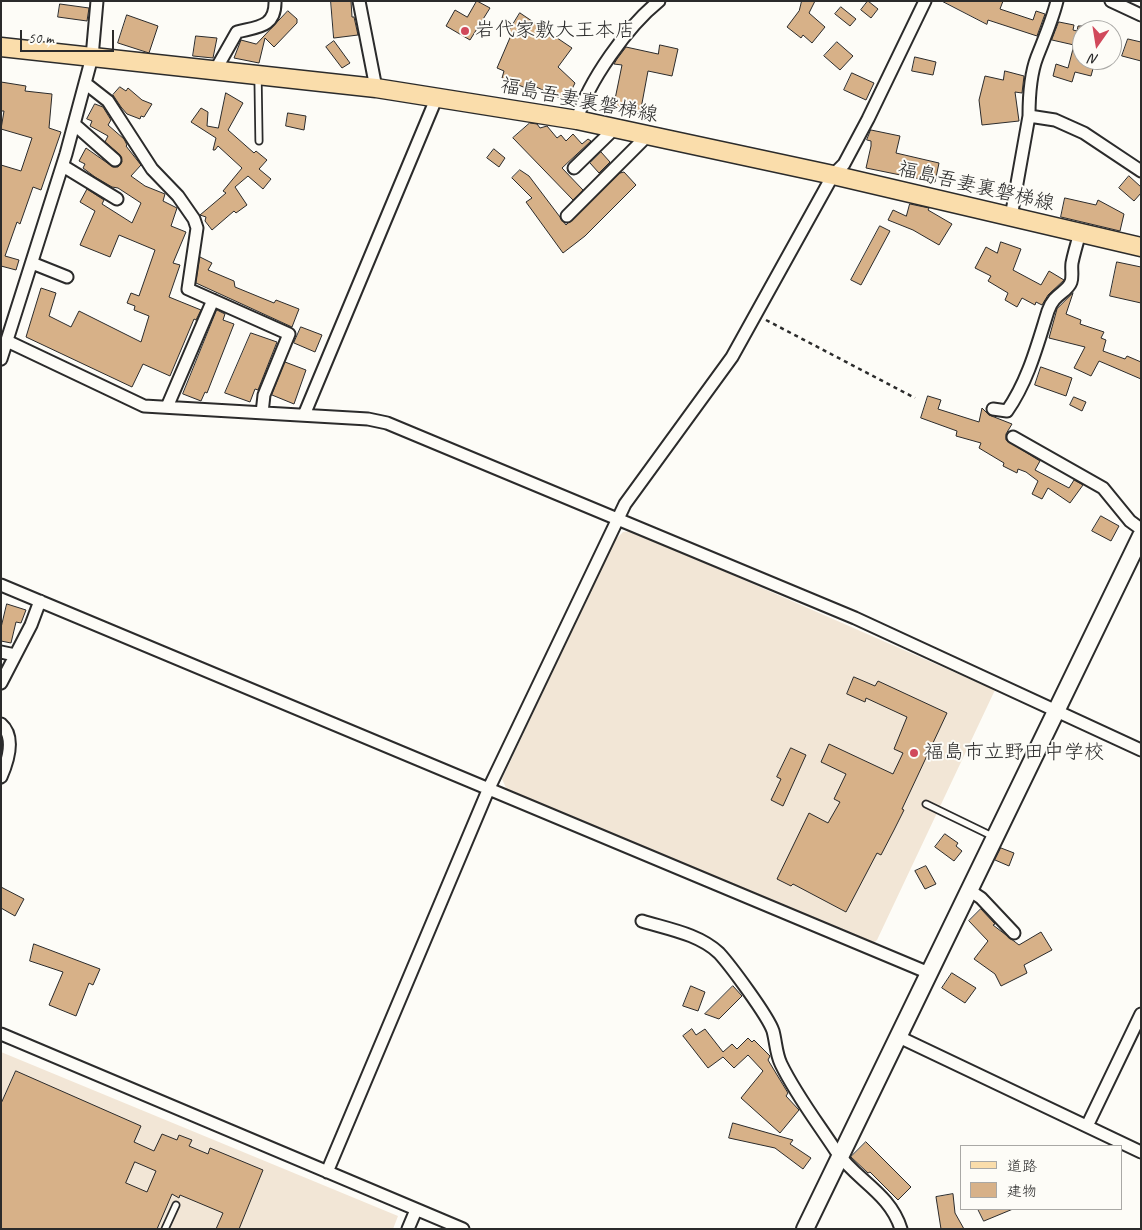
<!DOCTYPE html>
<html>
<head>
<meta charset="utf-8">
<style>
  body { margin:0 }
  #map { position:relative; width:1142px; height:1230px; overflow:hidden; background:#fdfcf7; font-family:Caveat,"Klee One",sans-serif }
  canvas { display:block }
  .frame { position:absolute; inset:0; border:2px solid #2b2b2b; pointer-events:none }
  .legend { position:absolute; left:960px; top:1145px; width:162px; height:65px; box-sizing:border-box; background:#fdfcf7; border:1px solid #a9a8a5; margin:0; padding:6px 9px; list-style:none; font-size:15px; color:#2b2b2b }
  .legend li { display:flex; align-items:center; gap:10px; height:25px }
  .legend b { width:25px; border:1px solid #a9a8a5 }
  .north { position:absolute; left:1072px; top:20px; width:50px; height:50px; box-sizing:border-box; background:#fdfcf7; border:1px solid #a9a8a5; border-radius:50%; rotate:193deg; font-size:14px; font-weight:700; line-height:20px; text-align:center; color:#2b2b2b }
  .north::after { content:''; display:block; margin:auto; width:18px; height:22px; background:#d1495b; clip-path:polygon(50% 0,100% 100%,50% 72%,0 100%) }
  .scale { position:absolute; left:20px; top:30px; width:94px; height:22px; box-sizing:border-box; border:2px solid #2b2b2b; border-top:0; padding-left:6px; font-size:15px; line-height:18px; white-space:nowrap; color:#2b2b2b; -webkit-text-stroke:4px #fdfcf7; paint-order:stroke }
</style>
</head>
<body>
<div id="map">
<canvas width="1142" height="1230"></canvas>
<div class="frame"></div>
<ul class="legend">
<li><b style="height:6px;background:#faddab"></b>道路</li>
<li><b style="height:14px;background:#d7b188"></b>建物</li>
</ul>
<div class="north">N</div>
<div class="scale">50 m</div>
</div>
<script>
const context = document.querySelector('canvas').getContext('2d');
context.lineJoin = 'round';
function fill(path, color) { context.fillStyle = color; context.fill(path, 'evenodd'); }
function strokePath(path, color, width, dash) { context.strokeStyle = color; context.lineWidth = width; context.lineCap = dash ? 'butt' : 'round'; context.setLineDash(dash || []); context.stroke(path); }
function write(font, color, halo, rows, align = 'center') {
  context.font = font + ' Caveat,"Klee One",sans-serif'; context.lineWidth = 4; context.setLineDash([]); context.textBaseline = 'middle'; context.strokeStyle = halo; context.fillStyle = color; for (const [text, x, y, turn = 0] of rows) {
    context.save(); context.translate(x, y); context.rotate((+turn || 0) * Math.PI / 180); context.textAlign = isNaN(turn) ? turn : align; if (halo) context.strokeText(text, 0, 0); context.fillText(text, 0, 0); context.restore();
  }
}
const built = new Path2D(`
  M632,531L995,690L877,940L873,943L507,790L502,779L614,541L623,532Z
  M1,1052L398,1216L393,1229H1Z`);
const building = new Path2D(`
  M331,1H351L352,17H354L358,35L334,38Z
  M477,1L490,8L470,40L446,26L455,10L467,17Z
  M802,1H815L809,13L825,27L812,43L803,35L801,38L787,27L799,11Z
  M868,1L878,9L871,18L861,10Z
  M942,1H1003L1000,9L1033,20L1036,11L1045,14L1037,36L988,20L987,24Z
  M60,4L89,8L87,21L58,17Z
  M841,7L856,19L850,26L835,14Z
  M288,11L297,19V23L274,47L265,38L259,63L234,58L241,40L256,44Z
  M520,13L572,48L558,67L575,83L566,101L530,84L528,89L502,78L504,71L497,68L512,33L509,31Z
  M127,15L158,26L149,53L118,43Z
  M1059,22L1074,25L1073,30L1077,31L1078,26H1082V62L1094,65L1091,76L1075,72L1072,82L1053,76L1056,64L1068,68L1074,45L1052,40Z
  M196,36L217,38L213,58L193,56Z
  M1128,39L1141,42V61L1122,56Z
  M334,41L350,63L342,68L326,47Z
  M837,42L853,56L840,70L824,56Z
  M660,45L678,49L672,76L648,71L640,114L613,109L622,65L614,64L617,59L626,47L658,54Z
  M915,57L936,62L933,75L912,71Z
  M1005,71L1024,76L1022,93L1015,92L1019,121L982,125L979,100L985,76L1003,80Z
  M852,73L874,83L866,100L844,90Z
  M1,82L26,86L25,91L52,94L49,128L61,132L41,190L33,187L20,224L17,222L5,256L19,260L16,270L1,266V165L21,171L32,138L1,129L4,111H1Z
  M120,87L126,91L128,88L142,100L152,104L144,117L141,116L140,119L127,114L121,107L113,95Z
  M226,93L243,103L228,130L254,153L256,151L267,160L259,169L271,179L263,189L248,176L235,187L247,205L236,213L234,211L212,230L205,221L206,217L200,215L226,193L223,191L242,168L218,146L215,150H213L216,138L191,122L201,108L208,112L207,126L218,128Z
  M95,104L103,107L111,120L108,125L124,139L127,145L126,146L141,165L131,176L145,186L165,194L163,201L177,208L171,226L186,232L173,263L180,265L169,297L201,310L196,320L194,319L170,376L143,364L132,387L26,337L41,288L56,293L49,316L71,327L79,311L141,342L149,316L134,310L135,306L127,303L131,293L139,296L155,250L119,235L110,257L80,245L95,211L80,202L87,189L104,200L102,204L132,223L141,203L118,188L112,187L95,177L83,168L85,164L79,161L86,148L113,167H118L122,162L120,155L105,142L108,136L90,126L92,121L87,119Z
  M288,113L306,116L304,130L286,126Z
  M530,123L537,124L540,128L547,126L557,138L561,135L566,141L573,134L582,144L588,139L591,141L562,168L583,190L573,200L513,138Z
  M871,130L900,136L896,153L939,163L935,182L866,168L871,146V141L867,140Z
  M494,149L505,158L499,167L487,158Z
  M601,152L610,162L599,173L590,163Z
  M520,170L529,176L566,225L620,173L624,172L636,185L585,236L563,253L526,202L532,198L512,178Z
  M1129,176L1141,187V193L1134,201L1119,188Z
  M1065,198L1096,205L1098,200L1124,214L1120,231L1061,217Z
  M910,204L929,208L928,210L952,224L939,245L913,230L888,220L893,210L906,216Z
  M880,226L890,231L861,285L851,280Z
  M1001,242L1021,249L1013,270L1041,285L1049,271L1064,280L1048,295L1042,305L1036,302L1035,305L1022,298L1017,307L1005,300L1008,293L988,281L991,276L975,268L986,247L997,253Z
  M200,257L212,263L208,270L234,281L235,287L274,303L276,300L299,309L292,327L196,283Z
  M1117,262L1141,267V303L1110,296Z
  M1073,293L1066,314L1081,320L1080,324L1104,332L1101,338L1106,340L1103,351L1125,359L1127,356L1141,362V379L1099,361L1091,376L1074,368L1085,347L1049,338L1057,309Z
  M217,310L225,314L223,320L234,324L207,393L205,392L201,401L183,394Z
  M301,327L322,335L315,352L294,343Z
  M251,333L277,342L258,390L255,389L250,402L225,393Z
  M285,362L306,370L294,404L272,395Z
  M1041,367L1072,378L1066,396L1035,385Z
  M928,396L941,400L938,409L979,422L982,408L989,415L1012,424L1006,434V440L1040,461L1035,470L1069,488L1074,480L1083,485L1070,503L1048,488L1042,499L1032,494L1038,481L1026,472L1018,469L1017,473L1003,466L1004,463L979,448L981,443L956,436L957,431L921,418Z
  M1074,397L1086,402L1082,411L1070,405Z
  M1101,516L1119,526L1111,541L1092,531Z
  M7,604L26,610L21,623L16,622L11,643L1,641V628Z
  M854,677L875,686L878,681L947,713L902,809L904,810L894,830L881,855L877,853L846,912L793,884L791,886L777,879L809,813L828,823L840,802L834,799L846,774L821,762L829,744L893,774L903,753L894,749L907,717L866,698L865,702L847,694Z
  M791,748L806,755L783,806L771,800L781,779L777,777Z
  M945,834L958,843L956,846L962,851L954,861L935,847Z
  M1001,848L1014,853L1009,866L995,860Z
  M926,866L936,884L925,889L915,871Z
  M1,887L24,899L15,916L1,908Z
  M981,909L995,924L993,925L1019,945L1041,932L1052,950L1024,965L1027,973L1001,986L995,974L974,959L988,941L969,921Z
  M34,944L100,969L93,985L89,983L76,1016L49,1005L63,972L30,961Z
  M952,973L976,988L965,1003L942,988Z
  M691,986L705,992L698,1011L683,1006Z
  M733,986L742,996L719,1019L705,1014Z
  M692,1029L696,1035L705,1029L723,1052L732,1044L737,1049L748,1038L752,1042L754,1040L770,1056L768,1060L788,1093L786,1096L799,1110L780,1133L741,1098L763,1071L748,1055L734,1068L723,1057L708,1068L683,1036Z
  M16,1071L141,1126L134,1142L154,1151L162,1134L177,1140L179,1135L192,1140L189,1146L208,1154L210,1148L263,1170L239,1229H216L223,1213L180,1195L179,1198L172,1194L157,1229H1V1104ZM135,1162L156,1171L147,1192L126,1183Z
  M733,1123L793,1140L790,1144L811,1158L803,1169L775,1148L729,1138Z
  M866,1142L911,1187L898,1200L870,1172L868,1173L851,1157Z
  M953,1194L955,1213L964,1229H941L936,1197Z
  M978,1209H1013L984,1221Z`);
const path = new Path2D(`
  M766,320L915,398`);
const lane = new Path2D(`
  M258,77L259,141
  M926,804L994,837
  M165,1229L176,1205`);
const street = new Path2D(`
  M359,1L376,88
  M1111,1L1141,15
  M216,69L237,32C256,27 276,28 275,1
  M85,83L108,101L152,169L178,196L194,219L197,228L188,289L289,334L264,395L262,413
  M1029,116C1029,97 1030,75 1037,57C1044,39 1052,21 1057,1
  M577,120C588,81 628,26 659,1
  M74,124L115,160
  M63,166L117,199
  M574,168L615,128
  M567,216L648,135
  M1011,217L1029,116L1055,120L1084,133L1141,171
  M32,263L67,277
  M7,341L144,406L368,419L387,423L855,618L1141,750
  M1,359L66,154L92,57L97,1
  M167,407L213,300
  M993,409L1007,411C1028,381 1037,346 1048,311C1054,293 1067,293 1071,282C1073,276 1071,269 1072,263C1074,253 1077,243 1080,233
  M304,415L436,99
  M1013,437L1103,488L1130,521L1141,529
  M1,585L929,973
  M1,652L15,655
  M1,683L31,625L40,601
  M1,724C16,737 8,761 1,777
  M969,890L981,898L1014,933
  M642,921C668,929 699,934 719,953C730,965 768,1016 773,1031C776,1042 776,1054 781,1064C796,1095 817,1122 836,1151C856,1180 890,1193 901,1229
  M1,1034L463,1229
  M899,1037L1141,1152
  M1087,1126L1141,1014
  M327,1172L489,788L625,504L732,357L833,175L844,164L868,119L925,1
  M408,1229L416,1210`);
const secondary = new Path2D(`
  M805,1229L1141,536`);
const primary = new Path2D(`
  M1,47L376,88L577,120L833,175L1141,247`);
const markers = [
  [465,31,5,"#d1495b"],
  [914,753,5,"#d1495b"]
];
const poiNames = [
  ["岩代家敷大王本店",475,31],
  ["福島市立野田中学校",924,753]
];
const streetNames = [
  ["福島吾妻裏磐梯線",579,101,11],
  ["福島吾妻裏磐梯線",976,187,13]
];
fill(built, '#f2e6d6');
fill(building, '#d7b188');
strokePath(building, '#2b2b2b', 1);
strokePath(lane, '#2b2b2b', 9);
strokePath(street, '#2b2b2b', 15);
strokePath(secondary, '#2b2b2b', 20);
strokePath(primary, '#2b2b2b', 21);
strokePath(path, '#2b2b2b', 2.5, [4, 4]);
strokePath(lane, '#fdfcf7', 5.5);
strokePath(street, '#fdfcf7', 11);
strokePath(secondary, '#fdfcf7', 16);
strokePath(primary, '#faddab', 18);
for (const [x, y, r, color] of markers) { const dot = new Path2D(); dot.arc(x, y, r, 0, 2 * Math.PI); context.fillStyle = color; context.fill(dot); strokePath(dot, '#fdfcf7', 2); }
write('20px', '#2b2b2b', '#fdfcf7', poiNames, 'left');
write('20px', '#2b2b2b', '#fdfcf7', streetNames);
</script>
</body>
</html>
